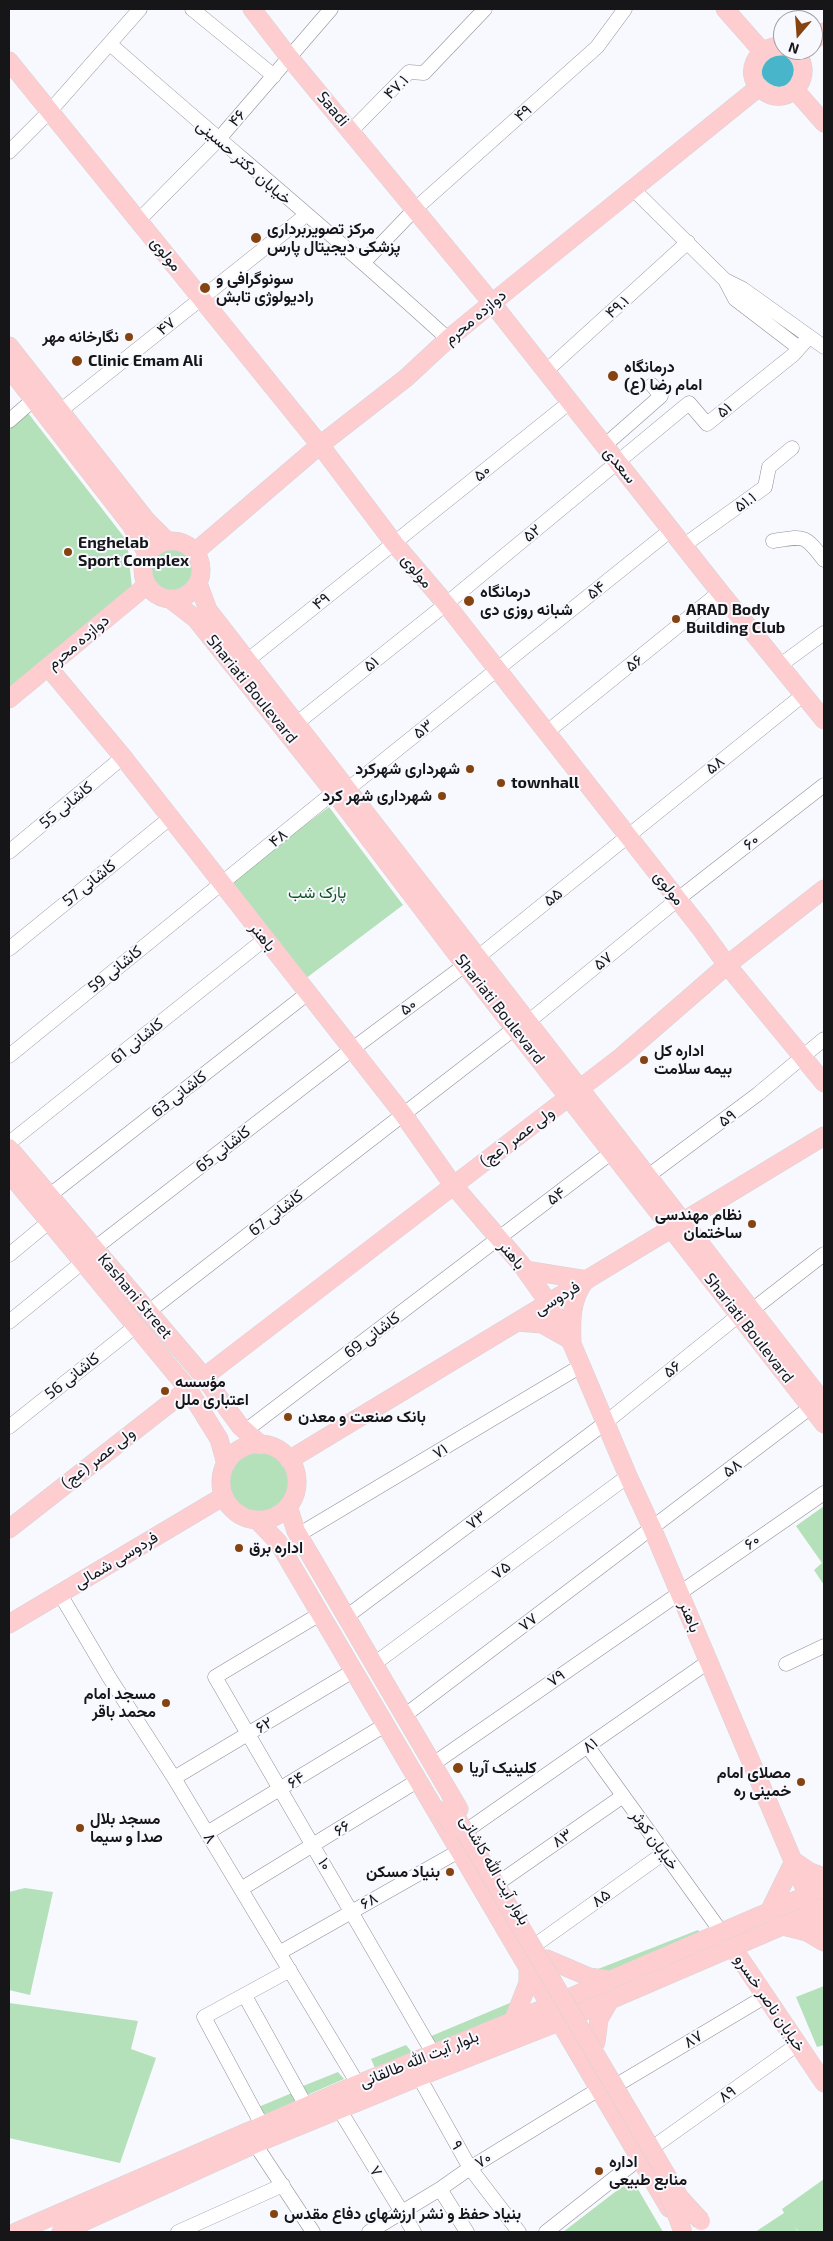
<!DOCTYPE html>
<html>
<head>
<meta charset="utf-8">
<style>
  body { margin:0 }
  #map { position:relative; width:833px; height:2241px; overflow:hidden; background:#f8f8ff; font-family:"Exo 2",sans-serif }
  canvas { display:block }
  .frame { position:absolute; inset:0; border:10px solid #161619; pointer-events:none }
  .north { position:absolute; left:773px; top:10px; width:50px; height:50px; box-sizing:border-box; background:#f8f8ff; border:1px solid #9e9ea3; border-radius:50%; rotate:198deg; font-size:14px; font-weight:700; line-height:20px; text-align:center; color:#161619 }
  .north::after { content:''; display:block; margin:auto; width:18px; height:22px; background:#85430f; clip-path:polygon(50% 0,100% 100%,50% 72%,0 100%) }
</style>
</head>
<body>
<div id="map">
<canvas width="833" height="2241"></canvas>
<div class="frame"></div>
<div class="north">N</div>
</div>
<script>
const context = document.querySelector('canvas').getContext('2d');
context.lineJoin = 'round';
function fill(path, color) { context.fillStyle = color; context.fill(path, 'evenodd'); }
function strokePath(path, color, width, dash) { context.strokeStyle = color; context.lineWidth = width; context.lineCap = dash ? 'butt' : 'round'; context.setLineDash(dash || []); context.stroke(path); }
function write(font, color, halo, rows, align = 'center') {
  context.font = font + ' "Exo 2",Vazirmatn,sans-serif'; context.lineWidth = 4; context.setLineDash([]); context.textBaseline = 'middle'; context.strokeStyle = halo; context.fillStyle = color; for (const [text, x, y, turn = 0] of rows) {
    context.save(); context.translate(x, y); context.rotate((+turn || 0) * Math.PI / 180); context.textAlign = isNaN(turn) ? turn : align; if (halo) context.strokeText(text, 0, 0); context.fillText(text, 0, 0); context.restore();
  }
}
const green = new Path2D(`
  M28,413L127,541L132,588L9,690V430Z
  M150 569a21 21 0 1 1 42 0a21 21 0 1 1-42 0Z
  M329,807L403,905L305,979L230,881Z
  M226 1482a33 33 0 1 1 66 0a33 33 0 1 1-66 0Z
  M824,1506V1585L814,1570L822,1563L796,1526Z
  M25,1888L53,1892L30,1995L9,1990V1892Z
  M698,1930L704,1937L603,1977L598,1969Z
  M824,1986V2045L817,2047L796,1997Z
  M517,2000L511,2016L436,2046L429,2037Z
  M9,2003L138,2021L131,2049L156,2058L120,2163L9,2138Z
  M406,2045L412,2052L375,2068L371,2059Z
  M338,2072L344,2079L307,2095L303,2086Z
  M292,2093L297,2101L261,2116L256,2108Z
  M632,2179L663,2232H563Z
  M824,2179V2232H799L795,2227L798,2232H755L784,2213L782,2209Z`);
const water = new Path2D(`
  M761 71a17 17 0 1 1 34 0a17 17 0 1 1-34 0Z`);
const minor = new Path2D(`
  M192,9L274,76
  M110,44C222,143 338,238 448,339
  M351,131L409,72L424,73L485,9
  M9,152L50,111L140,9
  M633,189L725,280L735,299L799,348
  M139,220L218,140L331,9
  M364,262L414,210L597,47L625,9
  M725,280L743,289L824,347
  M546,371L688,242
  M60,411L306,215
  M9,421L33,400
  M604,446L661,396L652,385
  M773,541C805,536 804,534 824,560
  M683,546L765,487L769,467L792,448
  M248,660L570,402
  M779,666L824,633
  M297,723L446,604L689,403L707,424L793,355L809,337
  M547,732L720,592
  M348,789L672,529
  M9,852L123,757
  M9,949L170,818
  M478,957L803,695
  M528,1022L678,899L824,785
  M9,1056L334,792
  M9,1143L265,939
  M648,1176L758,1094L824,1039
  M50,1195L308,993
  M95,1248L351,1050L465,965
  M9,1255L50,1221
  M752,1310L824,1254
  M148,1312L515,1028
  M9,1322L84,1261
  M9,1427L136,1326
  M245,1431L612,1152
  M298,1535L581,1366
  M60,1594L109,1677L174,1778L358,2084
  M320,1614L215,1677L433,2053
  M346,1617L605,1423L739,1315
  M374,1664L628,1476
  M786,1664L824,1646
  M404,1716L811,1407
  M588,1747L722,1933
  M433,1764L824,1493
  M174,1778L353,1671
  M470,1828L708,1662
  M207,1833L385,1725
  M501,1881L623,1796
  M241,1889L417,1781
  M538,1943L664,1853
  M279,1953L459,1851
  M245,1996L306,2106
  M419,2077L470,2168L519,2232
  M620,2083L766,1996
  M339,2109L414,2232
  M262,2125L204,2017L290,1970
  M255,2144L313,2232
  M656,2145L798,2044
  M440,2189L467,2232
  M178,2232L283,2185
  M369,2232L440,2189L470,2168L599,2089
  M546,2232L640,2158`);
const major = new Path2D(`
  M252,9L289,57L492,303L720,592L824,720
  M725,9L762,51
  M813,41L824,32
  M783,46C756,44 740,77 765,92C792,109 818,71 793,50
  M9,61L320,445L394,543L446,604L701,929L727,965L824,1083
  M795,90L824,123
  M9,346L146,520L167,541
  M9,368L131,525L147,554
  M143 570a29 29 0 1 1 58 0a29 29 0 1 1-58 0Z
  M195,552L320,445L406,378L448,339L492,303L759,87
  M198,583L208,610L824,1403
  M170,599L196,619L334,792L465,965L824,1424
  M48,667L123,757L403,1114L453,1185L521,1264L548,1302L572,1344L628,1476L652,1528L824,1934
  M9,699L147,585
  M9,1148L204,1377L240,1426L261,1445
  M9,1173L188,1389L219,1439L226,1464
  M525,1270L587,1280
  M517,1322L542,1324L567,1338
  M572,1342C571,1321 571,1299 585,1281
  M204,1377L621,1057L727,965L824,889
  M221 1482a38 38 0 1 1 76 0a38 38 0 1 1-76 0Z
  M289,1460L824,1136
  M288,1506L296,1531L459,1809
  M257,1520L278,1542L669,2208
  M9,1529L188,1389
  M9,1624L224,1496
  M794,1861L810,1872L824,1877
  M769,1912L794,1861
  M783,1926L807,1932L824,1942
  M733,1948L824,2083
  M547,1959L589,1977L610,1980
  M513,2021L528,1983V1969
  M596,2042L599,2019L610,2000
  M16,2232L358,2084L550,2006L824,1888
  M61,2232L255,2144L419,2077L559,2022L824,1908`);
const majorBridge = new Path2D(`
  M452,1797V1810L680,2198L701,2221
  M434,1808L445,1814L453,1828
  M665,2189L672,2202L683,2232`);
const markers = [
  [256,238,6,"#85430f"],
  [205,288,6,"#85430f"],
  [129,337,5,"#85430f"],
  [77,361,6,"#85430f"],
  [613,376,6,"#85430f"],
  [68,552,5,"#85430f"],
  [469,601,6,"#85430f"],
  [676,619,5,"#85430f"],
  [470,769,5,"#85430f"],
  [501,783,5,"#85430f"],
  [442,796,5,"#85430f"],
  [644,1060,5,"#85430f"],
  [752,1224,5,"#85430f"],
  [165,1391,5,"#85430f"],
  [288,1417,5,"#85430f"],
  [239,1548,5,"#85430f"],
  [166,1703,5,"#85430f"],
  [458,1768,6,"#85430f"],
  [801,1782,5,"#85430f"],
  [80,1828,5,"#85430f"],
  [450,1872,5,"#85430f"],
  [599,2171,5,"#85430f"],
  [274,2214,5,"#85430f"]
];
const streetNames = [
  ["۴۷.۱",396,87,-44],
  ["Saadi",333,109,50],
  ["۴۹",523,113,-42],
  ["۴۶",237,118,-49],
  ["خیابان دکتر حسینی",244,162,41],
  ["مولوی",166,254,51],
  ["۴۹.۱",617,307,-42],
  ["دوازده محرم",475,317,-40],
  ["۴۷",166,326,-39],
  ["۵۱",724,410,-39],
  ["سعدی",620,465,51],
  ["۵۰",482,473,-39],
  ["۵۱.۱",745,502,-35],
  ["۵۲",532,533,-40],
  ["مولوی",417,571,50],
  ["۵۴",596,590,-39],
  ["۴۹",321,601,-39],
  ["دوازده محرم",78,642,-40],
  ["۵۶",634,663,-39],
  ["۵۱",371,664,-39],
  ["Shariati Boulevard",252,689,51],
  ["۵۳",423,729,-39],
  ["۵۸",715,765,-39],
  ["کاشانی 55",66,805,-40],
  ["۴۸",278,838,-39],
  ["۶۰",751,842,-38],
  ["کاشانی 57",89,883,-39],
  ["مولوی",669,888,52],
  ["۵۵",553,897,-39],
  ["باهنر",263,937,52],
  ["۵۷",603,961,-39],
  ["کاشانی 59",115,969,-39],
  ["۵۰",408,1007,-37],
  ["Shariati Boulevard",500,1009,52],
  ["کاشانی 61",137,1041,-39],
  ["کاشانی 63",179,1094,-38],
  ["۵۹",727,1118,-37],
  ["ولی عصر (عج)",517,1137,-37],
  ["کاشانی 65",223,1149,-38],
  ["۵۴",556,1196,-37],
  ["کاشانی 67",276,1213,-38],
  ["باهنر",512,1255,50],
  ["Kashani Street",135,1296,50],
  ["فردوسی",557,1298,-31],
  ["Shariati Boulevard",749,1328,52],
  ["کاشانی 69",372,1335,-37],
  ["۵۶",672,1369,-39],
  ["کاشانی 56",72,1376,-38],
  ["۷۱",440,1451,-31],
  ["ولی عصر (عج)",98,1458,-38],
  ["۵۸",732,1468,-37],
  ["۷۳",476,1520,-37],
  ["۶۰",752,1542,-34],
  ["فردوسی شمالی",116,1560,-31],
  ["۷۵",501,1570,-37],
  ["باهنر",690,1617,68],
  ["۷۷",528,1622,-37],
  ["۷۹",556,1678,-35],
  ["۶۲",264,1725,-31],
  ["۸۱",590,1745,-35],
  ["۶۴",296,1780,-32],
  ["۶۶",342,1828,-32],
  ["۸",210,1838,59],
  ["۸۳",562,1838,-35],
  ["خیابان کوثر",655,1840,54],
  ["۱۰",325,1864,60],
  ["بلوار آیت الله کاشانی",495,1870,60],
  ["۸۵",601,1898,-36],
  ["۶۸",369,1901,-29],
  ["خیابان ناصر خسرو",770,2003,56],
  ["۸۷",693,2039,-31],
  ["بلوار آیت الله طالقانی",419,2059,-22],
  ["۸۹",727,2094,-36],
  ["۹",457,2145,61],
  ["۷۰",483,2160,-30],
  ["۷",376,2171,59]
];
const poiNames = [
  ["مرکز تصویربرداری",267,229],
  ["پزشکی دیجیتال پارس",267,247],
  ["سونوگرافی و",216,279],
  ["رادیولوژی تابش",216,297],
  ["نگارخانه مهر",119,337,"right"],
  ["Clinic Emam Ali",88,361],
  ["درمانگاه",624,367],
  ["امام رضا (ع)",624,385],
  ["Enghelab",78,543],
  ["Sport Complex",78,561],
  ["درمانگاه",480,592],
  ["شبانه روزی دی",480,610],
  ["ARAD Body",686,610],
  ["Building Club",686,628],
  ["شهرداری شهرکرد",460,769,"right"],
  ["townhall",511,783],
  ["شهرداری شهر کرد",432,796,"right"],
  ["اداره کل",654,1051],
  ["بیمه سلامت",654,1069],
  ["نظام مهندسی",742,1215,"right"],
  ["ساختمان",742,1233,"right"],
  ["مؤسسه",175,1382],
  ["اعتباری ملل",175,1400],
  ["بانک صنعت و معدن",298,1417],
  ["اداره برق",249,1548],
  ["مسجد امام",156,1694,"right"],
  ["محمد باقر",156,1712,"right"],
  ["کلینیک آریا",469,1768],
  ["مصلای امام",791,1773,"right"],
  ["خمینی ره",791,1791,"right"],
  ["مسجد بلال",90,1819],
  ["صدا و سیما",90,1837],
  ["بنیاد مسکن",440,1872,"right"],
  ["اداره",609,2162],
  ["منابع طبیعی",609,2180],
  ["بنیاد حفظ و نشر ارزشهای دفاع مقدس",284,2214]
];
const parkNames = [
  ["پارک شب",317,893]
];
fill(green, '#b4e1b9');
fill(water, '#49b5ca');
strokePath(minor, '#909098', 15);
strokePath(major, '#d5d5d6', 19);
strokePath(minor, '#fff', 14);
strokePath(major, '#fecdd0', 18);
strokePath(majorBridge, '#d5d5d6', 19, []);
strokePath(majorBridge, '#fecdd0', 18);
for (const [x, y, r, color] of markers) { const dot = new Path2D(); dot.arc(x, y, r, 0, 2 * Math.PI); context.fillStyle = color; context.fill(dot); strokePath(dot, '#f8f8ff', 2); }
write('16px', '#161619', '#f8f8ff', streetNames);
write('bold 16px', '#161619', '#f8f8ff', poiNames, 'left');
write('16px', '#0e5421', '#f8f8ff', parkNames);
</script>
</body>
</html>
